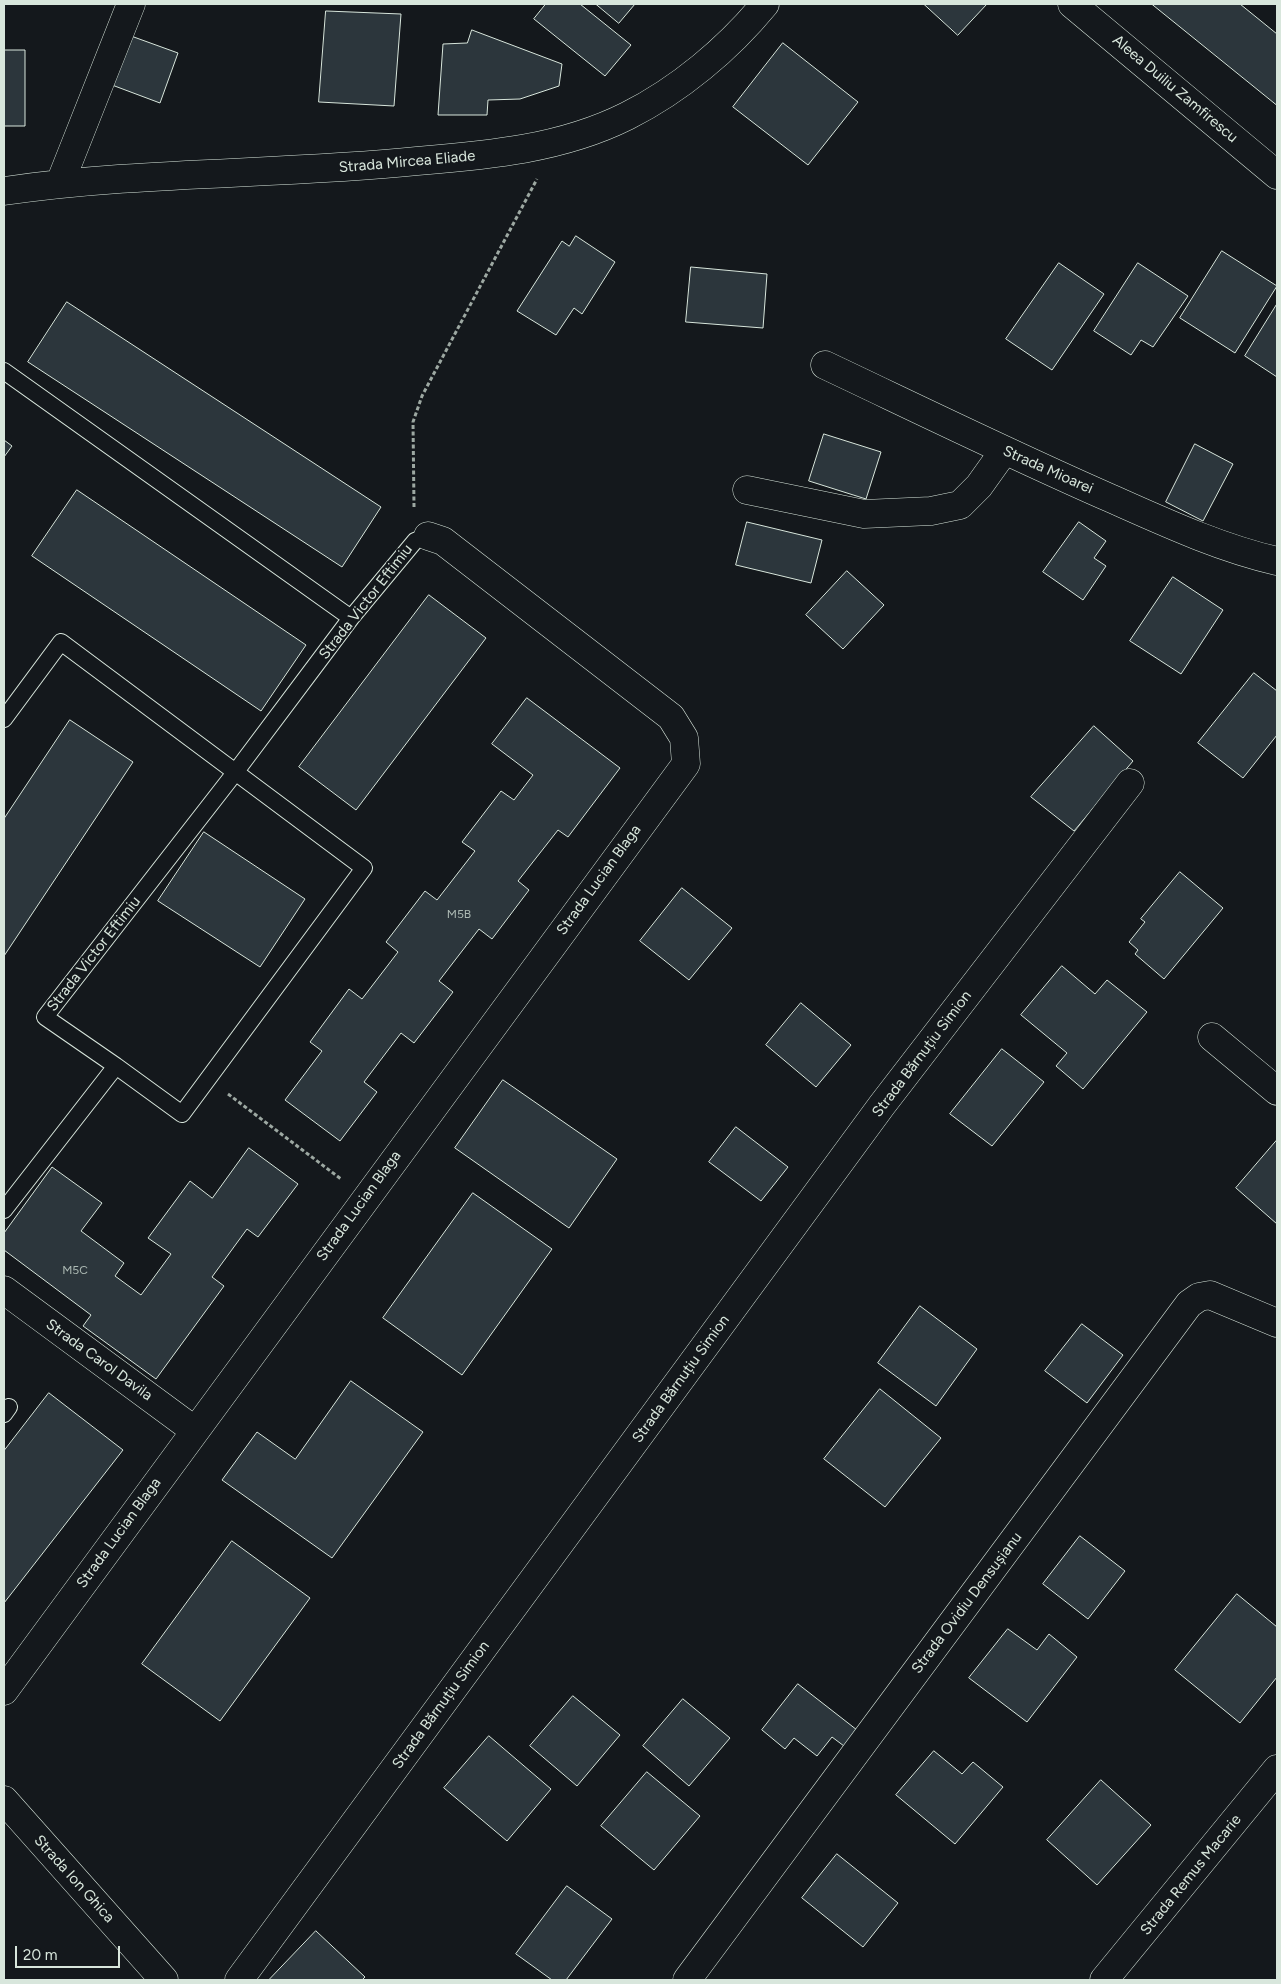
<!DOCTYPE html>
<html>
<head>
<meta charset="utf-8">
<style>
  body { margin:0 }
  #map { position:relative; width:1281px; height:1984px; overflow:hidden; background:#14181c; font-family:Figtree,sans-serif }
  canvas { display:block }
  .frame { position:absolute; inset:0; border:5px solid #d8e6dc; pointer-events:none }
  .scale { position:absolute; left:15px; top:1946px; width:105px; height:22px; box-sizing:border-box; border:2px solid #d8e6dc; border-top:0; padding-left:6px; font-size:15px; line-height:18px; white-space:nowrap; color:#d8e6dc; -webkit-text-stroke:4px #14181c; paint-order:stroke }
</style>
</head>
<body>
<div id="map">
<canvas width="1281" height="1984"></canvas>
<div class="frame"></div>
<div class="scale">20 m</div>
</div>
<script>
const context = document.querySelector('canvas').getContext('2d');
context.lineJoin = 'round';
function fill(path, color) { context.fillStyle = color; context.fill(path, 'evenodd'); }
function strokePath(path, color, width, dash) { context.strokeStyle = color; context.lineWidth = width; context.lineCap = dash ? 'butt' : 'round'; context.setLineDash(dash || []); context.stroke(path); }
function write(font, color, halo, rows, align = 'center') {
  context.font = font + ' Figtree,sans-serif'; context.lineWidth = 4; context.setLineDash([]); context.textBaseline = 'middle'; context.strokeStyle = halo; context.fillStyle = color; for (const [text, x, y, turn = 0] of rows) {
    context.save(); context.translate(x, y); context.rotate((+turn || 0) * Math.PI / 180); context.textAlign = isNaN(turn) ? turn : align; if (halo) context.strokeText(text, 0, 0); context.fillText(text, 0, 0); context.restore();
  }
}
const building = new Path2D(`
  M546,4H580L631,45L605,76L534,19Z
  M596,4H635L619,23Z
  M924,4H987L958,35Z
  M1152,4H1240L1277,34V105Z
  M326,11L401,14L394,106L319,102Z
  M472,30L562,64L559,86L520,99L488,100L487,115H438L443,44L467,43Z
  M131,36L178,53L160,103L112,85Z
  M783,43L858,102L808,165L733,107Z
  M4,50H25V126H4Z
  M576,236L615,262L582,314L574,308L556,335L517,311L562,241L569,246Z
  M1222,251L1277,286L1235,353L1180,318Z
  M1059,263L1104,294L1052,370L1006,339Z
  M1138,263L1188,296L1153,347L1141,340L1131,355L1094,331Z
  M691,267L767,274L763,328L686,322Z
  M67,302L381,507L342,567L28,362Z
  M1277,304V377L1245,356Z
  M824,434L881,452L866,499L809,481Z
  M4,440L12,446L4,457Z
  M1195,444L1233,464L1203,521L1166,502Z
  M77,490L306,645L261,711L32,556Z
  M747,522L822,540L811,583L736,565Z
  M1079,522L1106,541L1094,558L1106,566L1083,600L1043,572Z
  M847,571L884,605L843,649L806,615Z
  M1173,577L1223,610L1181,674L1130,641Z
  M429,595L486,638L356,810L299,767Z
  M1254,673L1277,691V735L1243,778L1198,743Z
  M527,698L620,768L568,837L558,830L518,881L529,890L492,939L479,929L439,981L453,992L414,1043L401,1033L364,1082L377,1092L340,1141L285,1100L322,1051L310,1042L349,989L362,999L398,952L386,942L425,891L437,900L475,851L462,842L501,791L514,800L533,775L492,744Z
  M70,720L133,762L4,956V819Z
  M1094,726L1133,761L1074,831L1031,797Z
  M204,832L305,899L260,967L158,901Z
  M1180,872L1223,908L1164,979L1135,954L1138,950L1129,942L1145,922L1141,919Z
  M682,888L732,928L689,980L640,941Z
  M1062,966L1095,994L1107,980L1147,1012L1083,1089L1056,1066L1067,1053L1021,1015Z
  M801,1003L851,1045L816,1087L766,1045Z
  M1002,1049L1044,1082L992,1146L950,1114Z
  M503,1080L617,1159L569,1228L455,1148Z
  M736,1127L788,1167L761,1201L709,1162Z
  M1277,1140V1224L1236,1188Z
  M249,1148L298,1184L258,1237L247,1229L212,1277L224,1286L156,1379L83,1326L91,1315L4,1250V1233L52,1167L102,1203L81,1231L124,1263L115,1276L141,1295L171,1254L148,1238L190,1181L212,1198Z
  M473,1193L552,1249L462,1375L383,1318Z
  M920,1306L977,1349L936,1406L878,1363Z
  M1082,1324L1123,1355L1087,1403L1045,1371Z
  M351,1381L423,1432L332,1558L222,1480L257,1432L295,1459Z
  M880,1389L941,1438L885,1507L824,1459Z
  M49,1393L123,1450L4,1603V1451Z
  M1080,1536L1125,1571L1088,1619L1043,1584Z
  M232,1541L310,1598L220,1721L142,1664Z
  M1237,1594L1277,1627V1677L1240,1723L1175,1670Z
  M1008,1629L1037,1650L1049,1634L1077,1657L1027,1722L969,1678Z
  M798,1684L857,1730L844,1746L832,1737L817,1756L794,1738L785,1749L762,1730Z
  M573,1696L620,1735L577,1786L530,1746Z
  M683,1699L730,1738L689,1786L643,1746Z
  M489,1736L551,1789L507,1841L444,1788Z
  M934,1751L962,1774L973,1762L1003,1787L955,1844L896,1795Z
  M647,1772L700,1816L654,1870L601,1826Z
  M1101,1780L1151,1825L1097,1885L1047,1840Z
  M837,1854L898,1903L863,1947L802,1898Z
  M567,1886L612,1919L566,1980H552L516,1954Z
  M316,1931L365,1977L362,1980H269Z`);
const path = new Path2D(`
  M414,507L413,422L422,396L537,179
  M228,1094L341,1179`);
const service = new Path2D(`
  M4,371L351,618
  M4,719L61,642L364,868L182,1114L116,1066
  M4,1210L116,1066L45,1017L234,774L351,618L415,541L428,536
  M4,1414L9,1407`);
const minor = new Path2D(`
  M1072,4L1277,175
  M60,183L131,4
  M4,191C141,171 280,175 417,161C489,155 561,149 627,116C679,90 728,49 765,4
  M825,365C920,410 1014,456 1110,498C1164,522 1220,548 1277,561
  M747,490L864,514L931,511L960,505L979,486L1004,451
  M1212,1037L1277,1091
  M4,1290L194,1430
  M4,1691L686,764L684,738L671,717L443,541L428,536
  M4,1800L164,1980
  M239,1980L882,1105L1130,783
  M687,1980L1189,1304L1199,1297L1210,1295L1277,1323
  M1104,1980L1277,1769`);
const numberNames = [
  ["M5B",459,914],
  ["M5C",75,1270]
];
const streetNames = [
  ["Aleea Duiliu Zamfirescu",1175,89,40],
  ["Strada Mircea Eliade",407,162,-5],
  ["Strada Mioarei",1048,470,24],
  ["Strada Victor Eftimiu",366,602,-52],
  ["Strada Lucian Blaga",599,880,-54],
  ["Strada Victor Eftimiu",94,954,-52],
  ["Strada Bărnuțiu Simion",922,1054,-53],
  ["Strada Lucian Blaga",359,1206,-54],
  ["Strada Carol Davila",99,1360,36],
  ["Strada Bărnuțiu Simion",681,1379,-54],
  ["Strada Lucian Blaga",119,1533,-54],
  ["Strada Ovidiu Densușianu",967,1603,-53],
  ["Strada Bărnuțiu Simion",441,1705,-54],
  ["Strada Remus Macarie",1191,1875,-51],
  ["Strada Ion Ghica",74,1879,48]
];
fill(building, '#2c363c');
strokePath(building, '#d8e6dc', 1);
strokePath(service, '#d8e6dc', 18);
strokePath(minor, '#d8e6dc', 29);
strokePath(path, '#9da8a2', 3, [4, 2.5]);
strokePath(service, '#14181c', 16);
strokePath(minor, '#14181c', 28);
write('12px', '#adbab4', null, numberNames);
write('15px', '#d8e6dc', '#14181c', streetNames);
</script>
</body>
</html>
